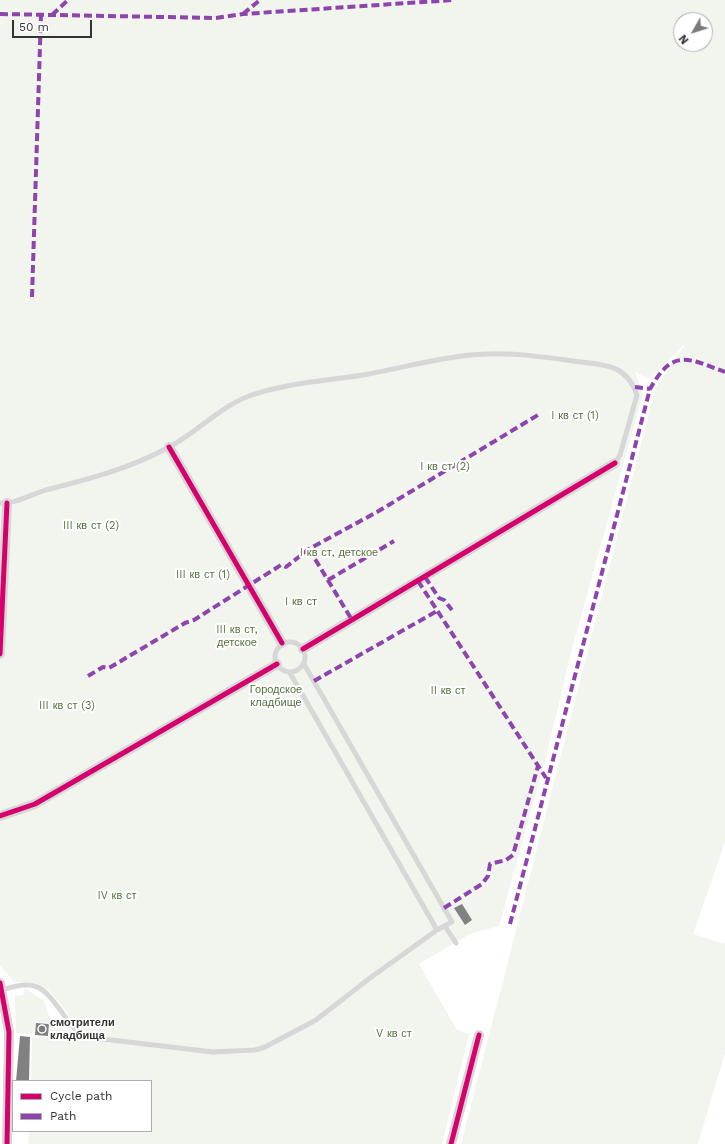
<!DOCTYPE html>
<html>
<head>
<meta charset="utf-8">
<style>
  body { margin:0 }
  #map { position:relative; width:725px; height:1144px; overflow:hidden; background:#fff; font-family:"Work Sans",sans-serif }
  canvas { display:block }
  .legend { position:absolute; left:12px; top:1080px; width:140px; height:52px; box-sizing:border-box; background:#fff; border:1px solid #adadad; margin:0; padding:5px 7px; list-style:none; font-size:12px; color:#333 }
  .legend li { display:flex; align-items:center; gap:8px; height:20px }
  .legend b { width:20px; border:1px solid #adadad }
  .north { position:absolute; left:673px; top:12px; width:40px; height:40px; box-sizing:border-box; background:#fff; border:1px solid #adadad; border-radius:50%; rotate:231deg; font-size:11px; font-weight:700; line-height:16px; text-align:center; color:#333 }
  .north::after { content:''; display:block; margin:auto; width:14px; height:18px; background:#7a7a7a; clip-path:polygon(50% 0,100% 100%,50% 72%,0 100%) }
  .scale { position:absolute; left:12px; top:20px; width:80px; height:18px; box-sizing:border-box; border:2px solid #333; border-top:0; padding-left:5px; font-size:12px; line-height:14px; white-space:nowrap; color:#333; -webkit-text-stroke:3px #fff; paint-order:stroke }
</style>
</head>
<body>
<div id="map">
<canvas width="725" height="1144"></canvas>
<ul class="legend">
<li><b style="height:5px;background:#d6006c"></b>Cycle path</li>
<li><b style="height:5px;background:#8e44ad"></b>Path</li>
</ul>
<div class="north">N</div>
<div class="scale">50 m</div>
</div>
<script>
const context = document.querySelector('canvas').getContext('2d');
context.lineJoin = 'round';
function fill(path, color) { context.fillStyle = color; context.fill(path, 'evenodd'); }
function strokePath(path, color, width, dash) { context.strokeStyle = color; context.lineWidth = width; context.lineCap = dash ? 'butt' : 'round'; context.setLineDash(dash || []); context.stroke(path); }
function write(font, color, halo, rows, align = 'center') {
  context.font = font + ' "Work Sans",sans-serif'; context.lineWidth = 4; context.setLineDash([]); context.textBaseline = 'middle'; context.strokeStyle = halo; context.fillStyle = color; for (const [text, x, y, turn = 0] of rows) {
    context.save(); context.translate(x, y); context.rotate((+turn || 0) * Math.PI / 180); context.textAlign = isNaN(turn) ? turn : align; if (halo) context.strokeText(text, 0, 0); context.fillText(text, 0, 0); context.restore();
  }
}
const green = new Path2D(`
  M0,0H725V842L693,934L725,944V1053L698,1144H461L655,389L686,343L649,379L635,372L643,394L573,645L546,757L499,926L470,934L419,964L457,1030L469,1034L442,1144H28L29,1131H151V1081H31L32,1037H49L50,1023L36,1022L34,1034L16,1033L15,996L23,995L25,988L44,1001L50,1019L62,1028L94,1040L75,1025L61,1004L48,990L36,983L14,982L0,965ZM681,20H705V44H681Z`);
const building = new Path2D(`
  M462,904L472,920L465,925L454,908Z
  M36,1023L49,1024L48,1036L35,1035Z
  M20,1036L30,1037L29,1081H16Z`);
const lane = new Path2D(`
  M0,503C16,504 31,494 46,490C89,479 132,468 171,446C198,431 220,407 249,396C285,383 325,381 363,375C404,368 445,355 488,354C516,353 545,357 573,361C601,365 626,362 637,395L620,455L615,463
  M275 657a15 15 0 1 1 30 0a15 15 0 1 1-30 0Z
  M290,673L437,930
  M445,926L456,943
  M2,990C34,979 42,985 61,1011C65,1016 68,1022 72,1026C78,1032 86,1035 94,1038L213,1052L255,1050L265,1047L316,1020L370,978L437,930L452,922L304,664`);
const street = new Path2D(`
  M169,447L282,643
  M303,649L615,463
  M0,654L7,503
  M0,816L35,804L277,664
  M0,983L9,1032L7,1144
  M451,1144L479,1035`);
const quiet = new Path2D(`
  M0,14L216,18L243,14L453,0
  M243,14L260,0
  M52,15L68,0
  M32,297L41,14
  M635,387L650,389
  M309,549L352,620
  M425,577L439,598L444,600L452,610
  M328,580L394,541
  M418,581L546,778
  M88,676L103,667L109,668L185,623L194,620L281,565L286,567L309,549L377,512L538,415
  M314,681L437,611
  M444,908L482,884L488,876L490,864L506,860L513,855L538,766
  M510,924L650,389C673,348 687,358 725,372`);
const cycleway = new Path2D(`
  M169,447L282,643
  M303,649L615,463
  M0,654L7,503
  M0,816L35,804L277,664
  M0,983L9,1032L7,1144
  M451,1144L479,1035`);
const markers = [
  [42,1029,4,"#7a7a7a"]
];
const parkNames = [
  ["I кв ст (1)",575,416],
  ["I кв ст (2)",445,467],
  ["III кв ст (2)",91,526],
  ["I кв ст, детское",339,553],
  ["III кв ст (1)",203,575],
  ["I кв ст",301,602],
  ["III кв ст,",237,630],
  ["детское",237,643],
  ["Городское",276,690],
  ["кладбище",276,703],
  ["II кв ст",448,691],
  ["III кв ст (3)",67,706],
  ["IV кв ст",117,896],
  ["V кв ст",394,1034]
];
const poiNames = [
  ["смотрители",50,1023],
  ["кладбища",50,1036]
];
fill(green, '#f1f5ed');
fill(building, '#818181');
strokePath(lane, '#d7d7d7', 5);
strokePath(street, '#d7d7d7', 10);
strokePath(quiet, '#8e44ad', 4, [8, 4]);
strokePath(cycleway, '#d6006c', 5);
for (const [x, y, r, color] of markers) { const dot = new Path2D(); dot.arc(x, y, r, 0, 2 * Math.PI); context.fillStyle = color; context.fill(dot); strokePath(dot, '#fff', 1.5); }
write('11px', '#56703f', '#fff', parkNames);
write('bold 11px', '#333', '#fff', poiNames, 'left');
</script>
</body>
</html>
